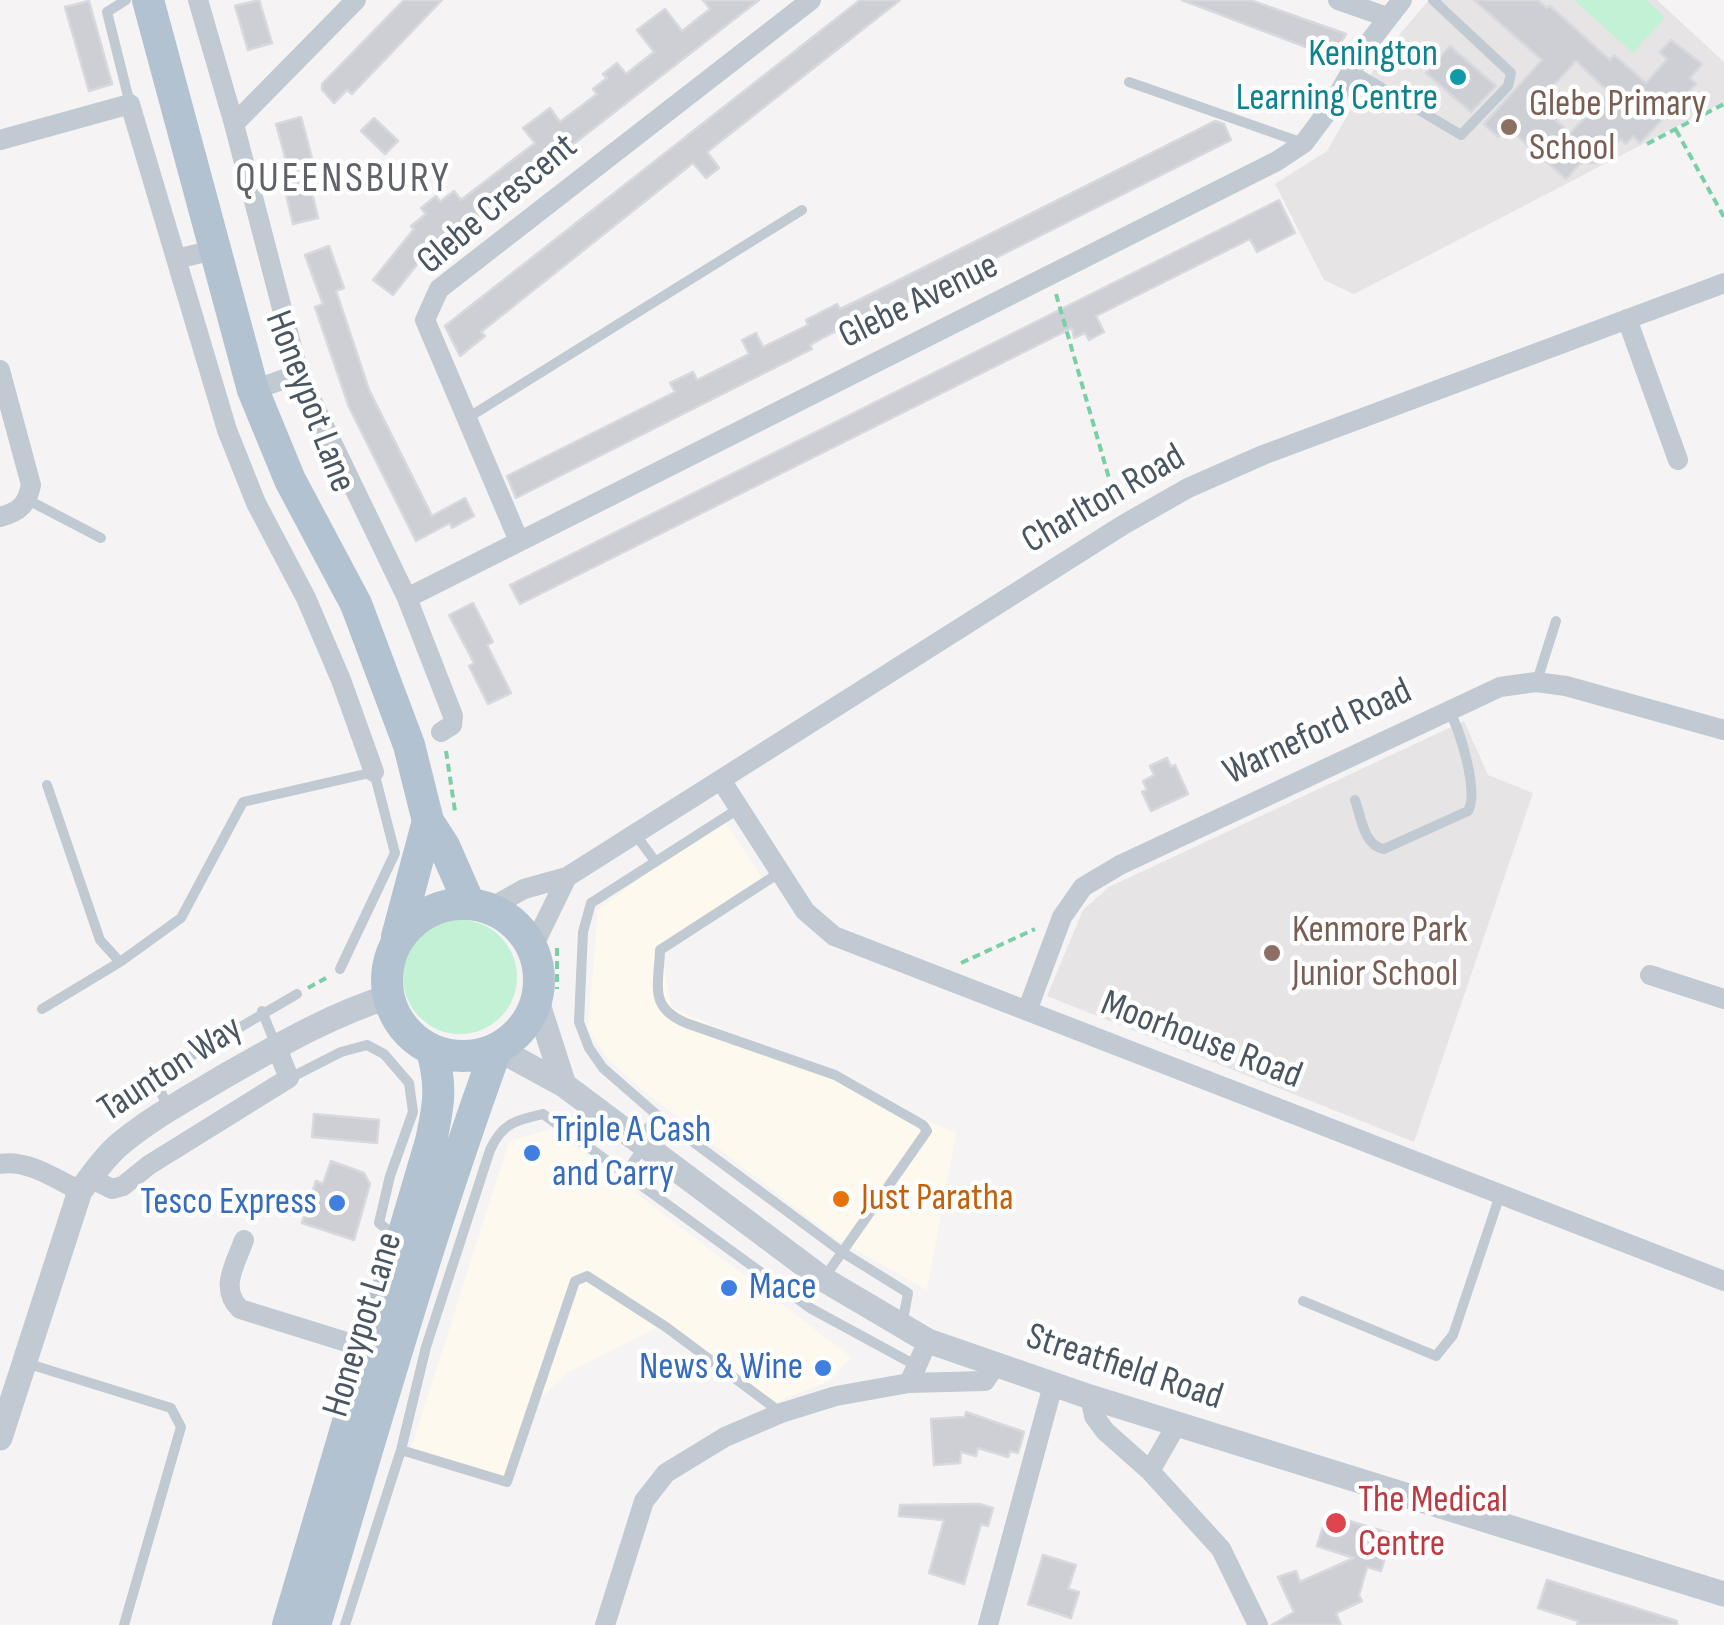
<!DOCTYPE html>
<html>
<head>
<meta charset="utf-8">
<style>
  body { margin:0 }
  canvas { display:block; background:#f5f3f3 }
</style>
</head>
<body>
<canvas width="1724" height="1625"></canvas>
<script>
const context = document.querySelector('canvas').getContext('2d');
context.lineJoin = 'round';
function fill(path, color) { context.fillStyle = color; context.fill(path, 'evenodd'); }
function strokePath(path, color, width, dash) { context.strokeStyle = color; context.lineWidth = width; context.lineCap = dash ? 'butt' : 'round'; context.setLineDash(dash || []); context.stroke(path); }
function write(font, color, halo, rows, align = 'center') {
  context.font = font + ' "Sofia Sans Condensed",sans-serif'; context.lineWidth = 9; context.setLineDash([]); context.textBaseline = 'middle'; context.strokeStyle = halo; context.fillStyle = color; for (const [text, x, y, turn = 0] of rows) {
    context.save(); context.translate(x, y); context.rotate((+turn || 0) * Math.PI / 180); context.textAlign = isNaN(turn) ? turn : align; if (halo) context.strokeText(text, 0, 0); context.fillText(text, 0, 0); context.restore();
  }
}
const commercial = new Path2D(`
  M721,816L766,884L662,952L671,1007L956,1133L927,1290L836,1239L640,1088L607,1058L588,1029L598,910Z
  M552,1129L851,1357L830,1381L774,1403L667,1323L567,1373L535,1404L503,1478L411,1449L509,1141Z`);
const education = new Path2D(`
  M1429,0H1657L1724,62V102L1354,294L1324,280L1275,184L1327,151L1382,55Z
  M1464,721L1488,775L1533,793L1414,1142L1047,996L1083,910L1109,887Z`);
const green = new Path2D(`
  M1574,0H1646L1665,17L1633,53Z
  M403 977a57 57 0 1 1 114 0a57 57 0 1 1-114 0Z`);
const building = new Path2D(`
  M259,0L272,43L248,50L235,6Z
  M404,0H442L352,94L347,90L334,103L322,90V84Z
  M703,0H759L433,253L429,249L393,295L373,280L414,229L411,226L426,214L421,208L436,196L440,202L454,191L461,200L535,143L523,128L550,108L560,122L597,94L593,89L607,78L603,74L617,63L626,74L654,52L637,30L665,9L682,31L710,9Z
  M860,0H900L707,152L719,168L706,178L693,163L481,332L485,336L460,356L445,326Z
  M1182,0H1250L1346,34L1328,67L1307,60L1311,49Z
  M1474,0H1537L1547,8L1550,6L1610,60L1614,55L1646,83L1667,59L1660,52L1671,40L1702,64L1690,78L1696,84L1640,143L1633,136L1626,144L1620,139L1603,159L1597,163H1581L1566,179L1513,132L1507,139L1501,134L1498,137L1484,124L1542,60ZM1576,61L1610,93L1570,133L1537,103Z
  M89,1L112,84L89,91L65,7Z
  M1450,46L1496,86L1471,112L1426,73Z
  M301,117L313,162L305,164L318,218L293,224L282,177L290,175L276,124Z
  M374,118L398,141L385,154L361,131Z
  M1215,121L1224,124L1231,140L856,328L854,323L832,333L810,345L812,349L516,498L507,476L675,392L670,383L693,372L697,380L749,354L742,340L756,333L763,347L808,325L806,320L837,304L840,309L861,299Z
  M1279,200L1295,233L1257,252L1250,239L1096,316L1104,332L1089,340L1085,333L1074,338L1072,328L520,604L510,585Z
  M329,246L344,288L336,291L369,390L432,516L465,498L474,516L452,528L450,523L416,541L349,407L315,307L323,304L305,255Z
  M473,603L493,642L487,645L511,693L488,704L469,666L474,663L449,615Z
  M1167,758L1171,767L1175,765L1188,794L1151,811L1142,792L1147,790L1143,781L1154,775L1150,766Z
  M314,1114L379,1120L377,1143L312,1137Z
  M331,1161L364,1173L370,1184L354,1240L302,1223L316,1181L323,1184Z
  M966,1412L1024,1432L1018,1453L1010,1451L1008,1457L978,1448L976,1456L961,1452L960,1463L934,1465L931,1419L965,1417Z
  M979,1504L993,1508L988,1526L981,1524L964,1584L929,1573L944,1520L899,1516L900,1505Z
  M1327,1514L1392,1534L1381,1571L1367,1567L1359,1595L1362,1601L1336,1613L1341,1625H1272L1294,1612L1278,1577L1296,1571L1300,1582L1354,1558L1317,1546Z
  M1043,1555L1076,1565L1068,1589L1079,1592L1071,1618L1028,1604Z
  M1547,1580L1677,1621V1625H1577L1578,1621L1538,1608Z`);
const path = new Path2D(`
  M1676,130L1724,217
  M1647,144L1724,104
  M1056,294L1117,506
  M446,751L455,811
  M557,948V989
  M961,963L1035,929
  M308,988L326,978`);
const service = new Path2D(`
  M126,0L107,12L130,104
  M1352,70L1461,135L1508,86L1511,73L1433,0
  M1129,82L1303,143
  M469,417L802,210
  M28,500L101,538
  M1537,681L1556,621
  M47,785L100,940L120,962
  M1355,800C1361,817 1364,846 1384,849L1468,811C1479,792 1460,729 1449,711
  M738,809L591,903L583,932L579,1022L589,1048L603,1068L658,1116L842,1252L908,1293L902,1325
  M635,834L655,861
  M779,873L660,950C659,985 648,1007 686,1023L835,1075L923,1125L927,1131L824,1278
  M42,1009L120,962L181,918L243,802L374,772L395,853L340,969
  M262,1011L276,1046
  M290,1078L341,1052L367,1045L384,1054L409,1083L413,1112L390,1176L379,1223L398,1238
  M168,1109L155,1077L297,994
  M638,1140L658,1116
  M625,1174L644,1146
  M1303,1301L1436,1356L1453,1335L1500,1195
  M26,1363L171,1408L181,1427L124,1625
  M401,1450L507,1482L575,1281L587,1276L666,1327L780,1412
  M345,1625L401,1450L426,1347L490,1150C502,1123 516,1120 543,1114L810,1308L915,1365`);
const minor = new Path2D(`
  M198,0L234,124L299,374L407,598L453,716L452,725L441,732
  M1338,0L1387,17
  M234,124L356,0
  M0,140L130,104L227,430L256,503L306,598L341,680L374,772
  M176,259L214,250
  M1627,319L1678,460
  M0,370L31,485C27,505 19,512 0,517
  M253,390L299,374
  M519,541L425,320L439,289L811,0
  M407,598L1277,161L1304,143L1331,107L1364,49L1402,0
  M721,780L805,911L834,936L1724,1281
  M490,908L524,889L567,877L1123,525L1188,488L1263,455L1724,283
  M533,947L567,877
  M1650,975L1724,999
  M1027,1011L1062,917L1083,887L1120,865L1500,687L1536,682L1566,686L1724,730
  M0,1164C27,1159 56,1179 80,1191
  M90,1178L112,1189L123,1186L149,1165L289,1078L276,1046
  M244,1240C235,1265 219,1288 240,1309L369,1349
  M909,1383L928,1341
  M1090,1397L1094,1416L1105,1431L1150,1471L1221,1549L1258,1625
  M1150,1471L1177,1424
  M605,1625L644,1501L666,1473L725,1437L781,1413L836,1396L909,1383L985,1381L995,1366
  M988,1625L1053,1385`);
const tertiary = new Path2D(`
  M537,1001L564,1085
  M498,1049L564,1085L823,1279L928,1341L1090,1397L1724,1594
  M0,1438L80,1191C93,1175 104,1157 120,1144C151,1118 188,1098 223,1077C276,1047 330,1015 388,997`);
const primary = new Path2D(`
  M148,0L253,390L290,480L356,604L409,745L428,821L444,846L469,903
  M387 980a76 76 0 1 1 152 0a76 76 0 1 1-152 0Z
  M397,937L428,821
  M288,1625L431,1141C439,1104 442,1087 432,1050
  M315,1625C373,1432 427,1239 496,1050`);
const markers = [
  [1458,77,10,"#0f9aa8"],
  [1509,127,10,"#8d6e63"],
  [1272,953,10,"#8d6e63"],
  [532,1153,10,"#3f7fe0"],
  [841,1199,10,"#e8710a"],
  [337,1203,10,"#3f7fe0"],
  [729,1288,10,"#3f7fe0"],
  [823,1368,10,"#3f7fe0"],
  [1336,1523,12,"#e0444e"]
];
const cultureNames = [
  ["Kenington",1438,55],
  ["Learning Centre",1438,99]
];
const educationNames = [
  ["Glebe Primary",1529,105],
  ["School",1529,149],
  ["Kenmore Park",1292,931],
  ["Junior School",1292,975]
];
const streetNames = [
  ["Glebe Crescent",498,205,-40],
  ["Glebe Avenue",919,302,-26],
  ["Honeypot Lane",309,402,69],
  ["Charlton Road",1104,500,-30],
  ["Warneford Road",1318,733,-25],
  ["Moorhouse Road",1201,1041,21],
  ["Taunton Way",171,1070,-33],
  ["Honeypot Lane",364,1325,-73],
  ["Streatfield Road",1124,1368,18]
];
const shopNames = [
  ["Triple A Cash",552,1131],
  ["and Carry",552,1175],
  ["Tesco Express",317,1203,"right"],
  ["Mace",749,1288],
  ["News & Wine",803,1368,"right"]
];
const foodNames = [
  ["Just Paratha",861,1199]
];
const healthNames = [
  ["The Medical",1358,1501],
  ["Centre",1358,1545]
];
const quarterNames = [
  ["QUEENSBURY",343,180]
];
fill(commercial, '#fdf9ef');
fill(education, '#e6e4e5');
fill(green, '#c3f1d5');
fill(building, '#cdcfd5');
strokePath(building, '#d7d9de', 2.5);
strokePath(path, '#7ad0a6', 4, [8, 5]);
strokePath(service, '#c1cad2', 10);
strokePath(minor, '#c1cad2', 20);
strokePath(tertiary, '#c1cad2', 25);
strokePath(primary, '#b3c2d1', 32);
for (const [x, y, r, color] of markers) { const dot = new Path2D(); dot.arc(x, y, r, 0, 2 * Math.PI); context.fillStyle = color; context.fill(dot); strokePath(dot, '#fff', 4); }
write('38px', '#0d838f', '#fff', cultureNames, 'right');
write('38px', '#785e54', '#fff', educationNames, 'left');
write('38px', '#4a5661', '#fff', streetNames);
write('38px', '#366cbe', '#fff', shopNames, 'left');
write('38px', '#c56008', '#fff', foodNames, 'left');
write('38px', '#be3a42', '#fff', healthNames, 'left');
context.letterSpacing = '2.5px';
write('42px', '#5f6368', '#fff', quarterNames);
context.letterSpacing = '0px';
</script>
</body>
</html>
